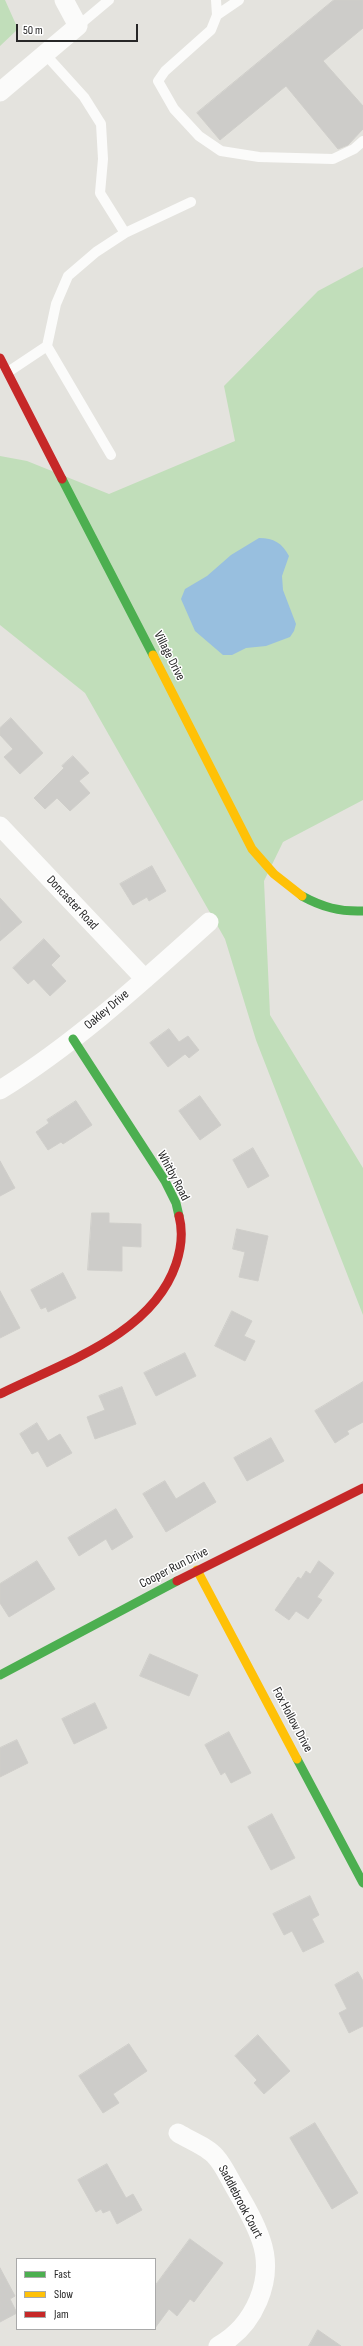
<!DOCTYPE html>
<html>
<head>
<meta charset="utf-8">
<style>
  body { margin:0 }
  #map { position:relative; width:363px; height:2346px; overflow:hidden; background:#e4e3de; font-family:"Sofia Sans Condensed",sans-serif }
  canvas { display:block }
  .legend { position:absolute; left:16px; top:2258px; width:140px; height:72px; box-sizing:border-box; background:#fff; border:1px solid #a9a9a9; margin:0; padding:5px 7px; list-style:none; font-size:12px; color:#272727 }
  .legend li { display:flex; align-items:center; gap:8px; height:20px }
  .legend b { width:20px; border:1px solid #a9a9a9 }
  .scale { position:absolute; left:16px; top:24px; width:122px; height:18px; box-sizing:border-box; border:2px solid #272727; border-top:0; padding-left:5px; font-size:12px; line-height:14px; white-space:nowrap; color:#272727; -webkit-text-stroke:3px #fff; paint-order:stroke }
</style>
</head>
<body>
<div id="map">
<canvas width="363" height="2346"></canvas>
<ul class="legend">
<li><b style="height:5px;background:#4caf50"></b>Fast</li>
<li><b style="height:5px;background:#ffc107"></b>Slow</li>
<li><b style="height:5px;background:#c62828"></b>Jam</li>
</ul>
<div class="scale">50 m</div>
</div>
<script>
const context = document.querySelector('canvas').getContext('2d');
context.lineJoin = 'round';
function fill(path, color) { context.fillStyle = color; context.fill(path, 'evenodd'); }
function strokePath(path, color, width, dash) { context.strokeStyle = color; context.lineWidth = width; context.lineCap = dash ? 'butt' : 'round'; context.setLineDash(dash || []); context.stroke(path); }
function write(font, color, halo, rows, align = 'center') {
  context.font = font + ' "Sofia Sans Condensed",sans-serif'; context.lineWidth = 3; context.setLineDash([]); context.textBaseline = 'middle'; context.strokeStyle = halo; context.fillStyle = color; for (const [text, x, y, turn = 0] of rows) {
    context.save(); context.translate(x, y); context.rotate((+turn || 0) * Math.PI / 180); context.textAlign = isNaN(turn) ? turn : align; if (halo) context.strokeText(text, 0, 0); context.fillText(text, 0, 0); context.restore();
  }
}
const green = new Path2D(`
  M0,0H5L18,29L0,46Z
  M363,267V800L283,842L264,881L270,1015L363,1168V1315L256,1040L225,939L85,693L0,625V456L27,461L109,494L235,441L224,386L318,291Z`);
const water = new Path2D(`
  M259,538C274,538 282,543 289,556L282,576L283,590L296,624L294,631L290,637L266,646L246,648L232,655H223L195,631L181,599L185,589L207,576L231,555Z`);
const building = new Path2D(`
  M334,0H363V28L323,61L363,106V129L348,145L338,149L286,86L220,140L197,113Z
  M11,718L43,753L20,774L4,757L13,749L0,735V728Z
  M73,756L89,773L79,781L90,793L70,811L57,798L45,809L34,798L64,768L62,766Z
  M152,866L166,891L149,901L147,897L133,905L120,884Z
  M0,898L22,922L0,941Z
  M44,939L60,956L51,965L66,981L50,996L34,979L28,984L13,968Z
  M169,1029L179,1042L188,1036L199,1050L189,1058L185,1054L168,1067L150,1043Z
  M200,1096L221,1125L200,1140L179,1111Z
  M76,1101L92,1125L63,1144L61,1142L48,1150L36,1132L49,1123L47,1120Z
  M253,1148L269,1176L248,1188L233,1160Z
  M0,1161L15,1188L0,1196Z
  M92,1213H109V1223L141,1224V1247L122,1246V1271L88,1270Z
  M237,1229L268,1236L258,1281L239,1277L245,1252L233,1249Z
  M63,1273L76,1298L48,1312L46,1307L41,1309L31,1290Z
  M0,1291L20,1328L0,1338Z
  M232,1311L252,1321L244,1336L255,1341L245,1361L215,1346Z
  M185,1353L196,1376L156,1396L144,1373Z
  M363,1382V1422L347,1431L349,1434L335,1443L315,1411Z
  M122,1387L136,1424L95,1439L87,1417L105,1410L99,1396Z
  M37,1423L48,1441L60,1434L72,1453L47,1467L38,1451L32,1454L20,1434Z
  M271,1438L284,1461L247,1481L234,1458Z
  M165,1481L176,1499L204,1482L216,1502L166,1532L143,1494Z
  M116,1509L133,1537L112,1550L106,1539L79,1556L68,1538Z
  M37,1561L55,1589L9,1617L0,1603V1584Z
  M319,1561L334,1573L317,1597L322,1600L308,1619L296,1611L289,1620L275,1610L298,1577L301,1579L306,1571L310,1574Z
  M150,1654L198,1675L189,1696L140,1676Z
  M95,1703L107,1728L74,1744L62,1719Z
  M229,1732L251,1773L231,1783L225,1772L221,1775L205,1745Z
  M17,1740L28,1763L0,1777V1748Z
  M272,1814L295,1858L271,1870L248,1827Z
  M310,1896L319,1915L312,1919L324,1942L303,1952L292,1931L284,1935L273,1914Z
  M358,1972L363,1981V2026L349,2033L339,2013L347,2009L335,1985Z
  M258,2035L290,2071L264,2094L254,2083L257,2080L235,2056Z
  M129,2044L147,2071L113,2094L119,2103L103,2113L79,2076Z
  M315,2123L358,2193L332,2209L290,2138Z
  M107,2164L126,2198L133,2194L142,2210L117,2224L110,2210L103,2213L101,2209L96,2212L78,2180Z
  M190,2239L223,2263L194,2302L190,2299L177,2316L169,2309L155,2328V2286Z
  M0,2268L15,2296L10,2299L17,2313L0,2322Z
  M318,2330L341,2346H309Z`);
const lane = new Path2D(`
  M216,0L217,15L211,30L165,71L158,81L174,109L199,136L221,151L259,157L333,159L354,149L363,141
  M217,15L239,0
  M78,26L109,0
  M45,54L84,97L101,124L103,159L100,193L125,233
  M47,346L111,455
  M8,372L47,346L56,304L68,276L96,252L125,233L191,202`);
const street = new Path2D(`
  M0,92L78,26L64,0
  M0,826L145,979
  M0,1090C76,1043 142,982 209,922
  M178,2133C189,2140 208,2147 216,2157C224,2166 229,2178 235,2188C245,2205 255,2222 261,2240C275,2280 254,2326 218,2346`);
const fast = new Path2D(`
  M62,479L153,655
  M302,896C322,907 340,912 363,911
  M73,1039L165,1181L176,1203L179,1216
  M0,1675L177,1581
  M297,1759L363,1883`);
const slow = new Path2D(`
  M153,655L252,849L274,874L302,896
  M197,1570L297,1759`);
const jam = new Path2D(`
  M0,358L62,479
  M0,1394C62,1363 152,1335 176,1264C181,1249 183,1231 179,1216
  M177,1581L363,1488`);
const streetNames = [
  ["Village Drive",169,656,63],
  ["Doncaster Road",72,903,47],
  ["Oakley Drive",107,1010,-40],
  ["Whitby Road",173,1176,62],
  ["Cooper Run Drive",174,1568,-27],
  ["Fox Hollow Drive",292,1720,62],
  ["Saddlebrook Court",240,2202,62]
];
fill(green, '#c1deba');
fill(water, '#98bfdf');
fill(building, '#cdccc9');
strokePath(building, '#cfceca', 1);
strokePath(lane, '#fbfbfa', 10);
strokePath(street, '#fbfbfa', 19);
strokePath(fast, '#4caf50', 9);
strokePath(slow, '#ffc107', 9);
strokePath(jam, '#c62828', 9);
write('13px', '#272727', '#fff', streetNames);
</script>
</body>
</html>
